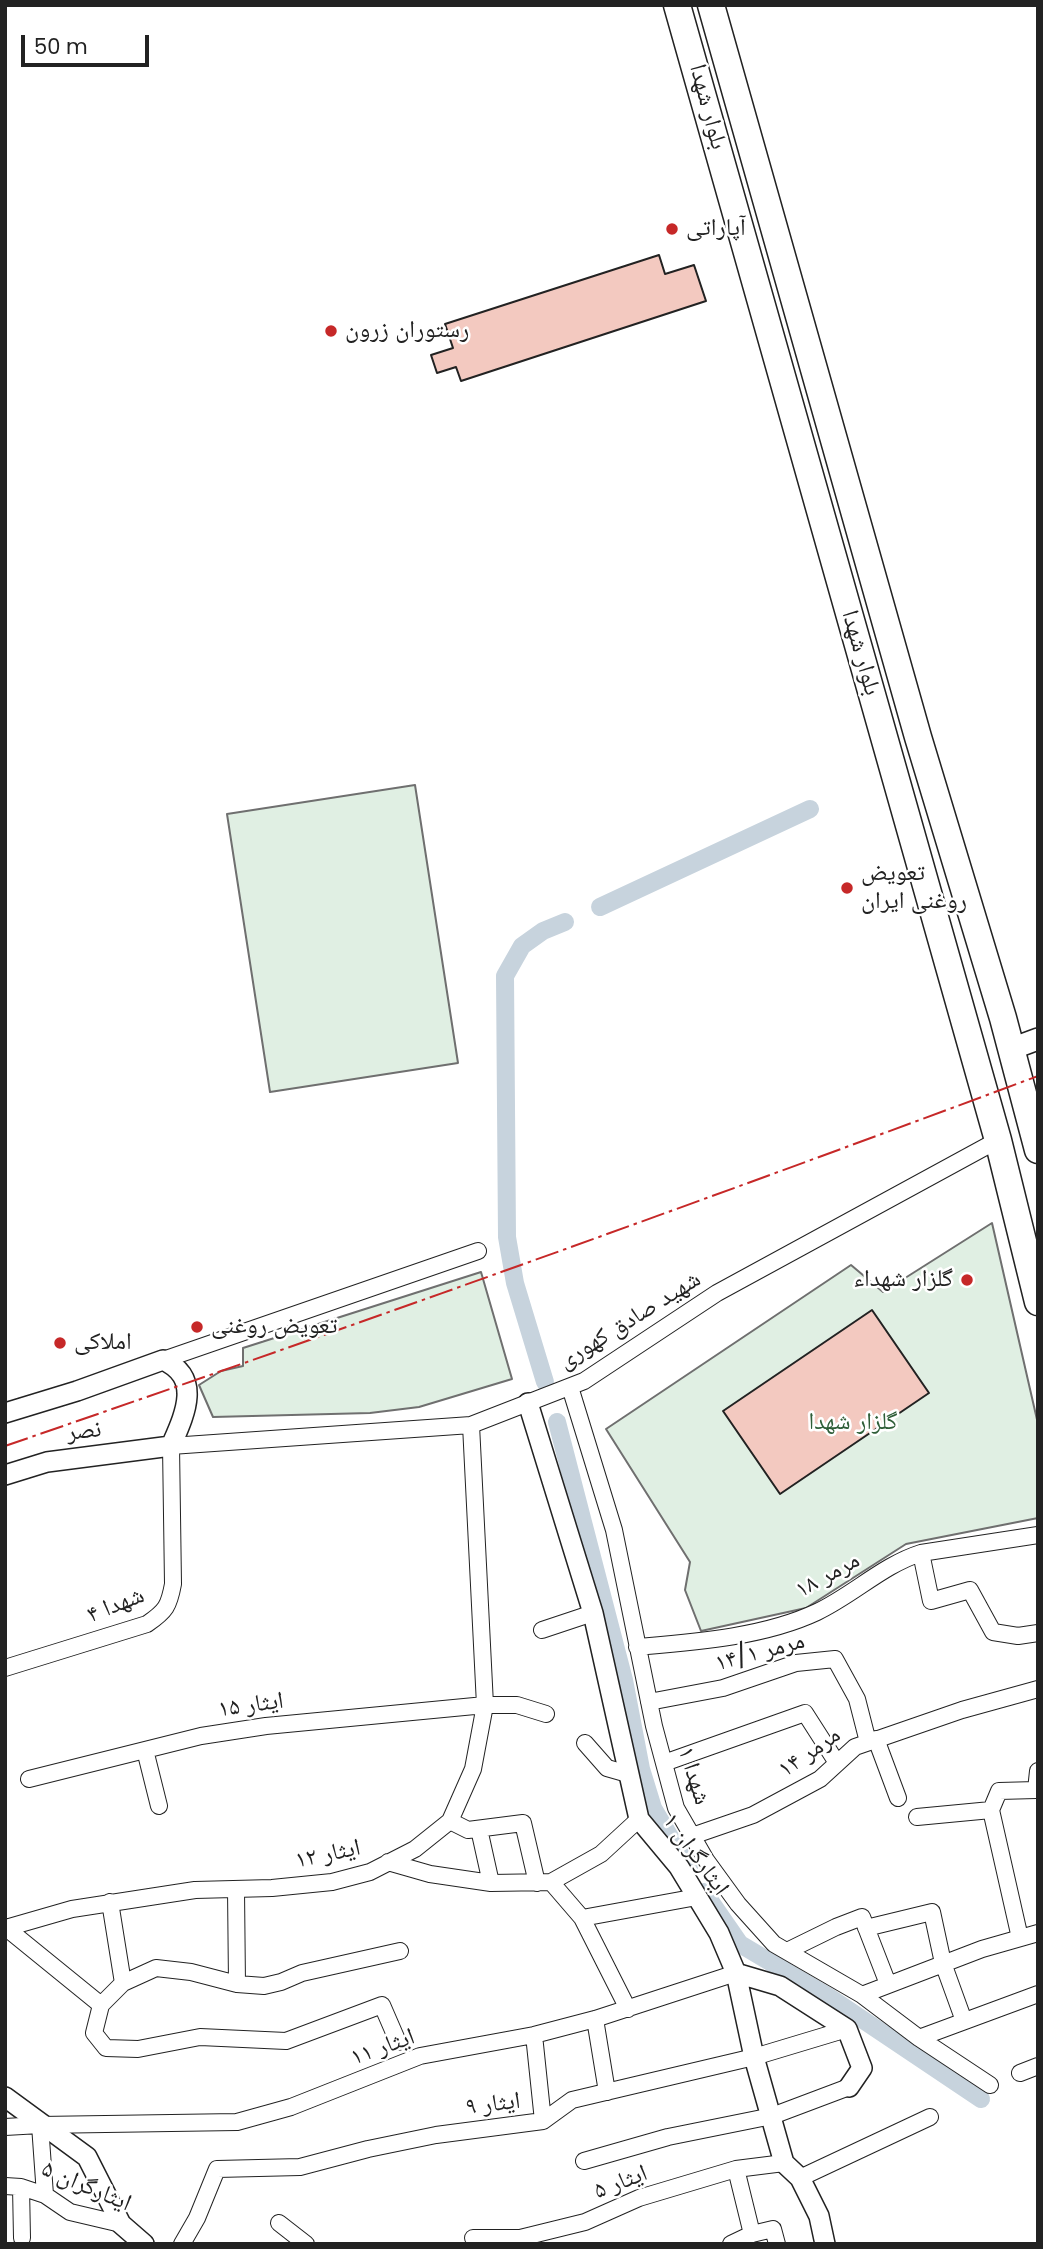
<!DOCTYPE html>
<html>
<head>
<meta charset="utf-8">
<style>
  body { margin:0 }
  #map { position:relative; width:1043px; height:2249px; overflow:hidden; background:#fff; font-family:Poppins,sans-serif }
  canvas { display:block }
  .frame { position:absolute; inset:0; border:7px solid #222; pointer-events:none }
  .scale { position:absolute; left:21px; top:35px; width:128px; height:32px; box-sizing:border-box; border:4px solid #222; border-top:0; padding-left:9px; font-size:21px; line-height:24px; white-space:nowrap; color:#222; -webkit-text-stroke:5px #fff; paint-order:stroke }
</style>
</head>
<body>
<div id="map">
<canvas width="1043" height="2249"></canvas>
<div class="frame"></div>
<div class="scale">50 m</div>
</div>
<script>
const context = document.querySelector('canvas').getContext('2d');
context.lineJoin = 'round';
function fill(path, color) { context.fillStyle = color; context.fill(path, 'evenodd'); }
function strokePath(path, color, width, dash) { context.strokeStyle = color; context.lineWidth = width; context.lineCap = dash ? 'butt' : 'round'; context.setLineDash(dash || []); context.stroke(path); }
function write(font, color, halo, rows, align = 'center') {
  context.font = font + ' Poppins,"Noto Naskh Arabic",sans-serif'; context.lineWidth = 5; context.setLineDash([]); context.textBaseline = 'middle'; context.strokeStyle = halo; context.fillStyle = color; for (const [text, x, y, turn = 0] of rows) {
    context.save(); context.translate(x, y); context.rotate((+turn || 0) * Math.PI / 180); context.textAlign = isNaN(turn) ? turn : align; if (halo) context.strokeText(text, 0, 0); context.fillText(text, 0, 0); context.restore();
  }
}
const green = new Path2D(`
  M415,785L458,1063L270,1092L227,814Z
  M992,1223L1038,1424V1518L906,1544L806,1608L701,1631L685,1590L690,1562L606,1429L851,1265L883,1292Z
  M481,1272L512,1379L419,1407L370,1413L213,1417L199,1385L221,1371L243,1366V1348Z`);
const canal = new Path2D(`
  M600,907L810,809
  M545,1382L515,1283L507,1237L505,976L522,946L543,931L565,922
  M557,1422L624,1680L641,1769L653,1808L689,1869
  M704,1892L740,1944L829,1997L981,2099`);
const building = new Path2D(`
  M659,255L665,274L694,265L706,301L461,381L456,367L437,373L431,355L453,348L445,324Z
  M872,1310L929,1393L780,1494L723,1411Z`);
const minor = new Path2D(`
  M163,1360L478,1251
  M570,1387L614,1530L654,1726L676,1808L706,1860L738,1904L774,1944L862,1995L919,2038L990,2085
  M921,1553L931,1601L970,1590L993,1632L1018,1636L1038,1633
  M542,1630L593,1613
  M637,1647C695,1642 764,1637 817,1612C853,1595 883,1565 921,1553L1038,1535
  M5,1668L147,1624C166,1611 169,1606 173,1584L171,1446L471,1425L584,1381L717,1293L998,1140
  M649,1702L723,1688L796,1663L835,1659L857,1699L868,1742
  M876,1739L898,1798
  M585,1743L607,1768L628,1774
  M145,1750L159,1806
  M664,1763L805,1713L837,1763
  M29,1779L201,1736L266,1726L485,1705H517L546,1714
  M991,1810L1020,1938
  M917,1817L991,1810L999,1791L1036,1790L1038,1771
  M450,1821L468,1830L523,1823L537,1883
  M479,1829L491,1883
  M692,1836L753,1815L820,1779L855,1747L962,1710L1038,1689
  M388,1862L430,1874L491,1883L551,1882L601,1854L639,1819
  M551,1882L582,1918L628,2009
  M236,1890L237,1984
  M110,1902L123,1983
  M582,1918L697,1897
  M5,1927L101,2005
  M6,1928L72,1909L195,1890L272,1888L332,1882L370,1872L415,1849L450,1821L473,1769L485,1705L471,1425
  M866,1928L932,1912L943,1963L964,2021
  M787,1951L836,1927L862,1917L888,1984
  M862,1995L982,1949L1038,1933
  M595,2019L607,2092
  M534,2035L543,2121
  M919,2038L1038,1994
  M398,2042L382,2005L286,2041L200,2037L138,2049L106,2048L94,2033L101,2005L123,1983L156,1968L191,1972L237,1984L264,1986L281,1982L302,1973L400,1951
  M1020,2073L1038,2066
  M40,2125L45,2195
  M5,2127L40,2125L237,2122L291,2107L420,2056L534,2035L595,2019L736,1973
  M584,2161L668,2137L772,2116L849,2087
  M800,2178L930,2117
  M5,2186L21,2187L45,2195L70,2212L121,2224
  M21,2187L22,2238
  M279,2223L306,2244
  M752,2234L773,2229L777,2244
  M473,2238H520L585,2222L639,2198L736,2169L784,2163
  M182,2244L197,2218L217,2169L300,2167L368,2149L436,2135L543,2121L572,2100L754,2057L847,2029
  M731,2244L752,2234L736,2169`);
const tertiary = new Path2D(`
  M528,1403L593,1613L639,1819L679,1867L719,1933L736,1973L754,2057L784,2163L800,2178L819,2216L825,2244
  M5,1413L77,1391L163,1360C203,1378 184,1416 171,1446L47,1462L5,1475
  M736,1973L780,1986L847,2029L862,2068L849,2087
  M5,2097L87,2157L121,2224L144,2244`);
const secondary = new Path2D(`
  M1011,1049L1038,1039`);
const trunk = new Path2D(`
  M677,5L998,1140L1038,1302
  M711,5L918,737L1003,1018L1038,1150`);
const power = new Path2D(`
  M5,1446C351,1327 695,1204 1038,1076`);
const markers = [
  [672,229,7,"#c62828"],
  [331,331,7,"#c62828"],
  [847,888,7,"#c62828"],
  [967,1280,7,"#c62828"],
  [197,1327,7,"#c62828"],
  [60,1343,7,"#c62828"]
];
const streetNames = [
  ["بلوار شهدا",707,107,75],
  ["بلوار شهدا",860,653,74],
  ["شهید صادق کهوری",630,1321,-32],
  ["نصر",84,1432,-7],
  ["مرمر ۱۸",828,1576,-29],
  ["شهدا ۴",116,1606,-22],
  ["مرمر ۱۴/۱",760,1653,-15],
  ["ایثار ۱۵",251,1706,-8],
  ["مرمر ۱۴",810,1753,-35],
  ["شهدا ۱",693,1776,72],
  ["ایثار ۱۲",328,1855,-12],
  ["ایثارگران ۱",695,1855,54],
  ["ایثار ۱۱",383,2048,-20],
  ["ایثار ۹",493,2105,-7],
  ["ایثار ۵",621,2183,-21],
  ["ایثارگران ۵",86,2187,23]
];
const poiNames = [
  ["آپاراتی",686,229],
  ["رستوران زرون",345,331],
  ["تعویض",861,874],
  ["روغنی ایران",861,902],
  ["گلزار شهداء",953,1280,"right"],
  ["تعویض روغنی",211,1327],
  ["املاکی",74,1343]
];
const parkNames = [
  ["گلزار شهدا",853,1423]
];
fill(green, '#e0efe3');
strokePath(green, '#6f6f6f', 2);
strokePath(canal, '#c7d3dd', 18);
fill(building, '#f3c9c0');
strokePath(building, '#222', 2);
strokePath(minor, '#222', 18);
strokePath(tertiary, '#222', 22);
strokePath(secondary, '#222', 24);
strokePath(trunk, '#222', 29);
strokePath(minor, '#fff', 16);
strokePath(tertiary, '#fff', 19);
strokePath(secondary, '#fff', 21);
strokePath(trunk, '#fff', 26);
strokePath(power, '#c62828', 2, [24, 5, 3.5, 5]);
for (const [x, y, r, color] of markers) { const dot = new Path2D(); dot.arc(x, y, r, 0, 2 * Math.PI); context.fillStyle = color; context.fill(dot); strokePath(dot, '#fff', 2.5); }
write('24px', '#222', '#fff', streetNames);
write('24px', '#222', '#fff', poiNames, 'left');
write('24px', '#2f5e38', '#fff', parkNames);
</script>
</body>
</html>
